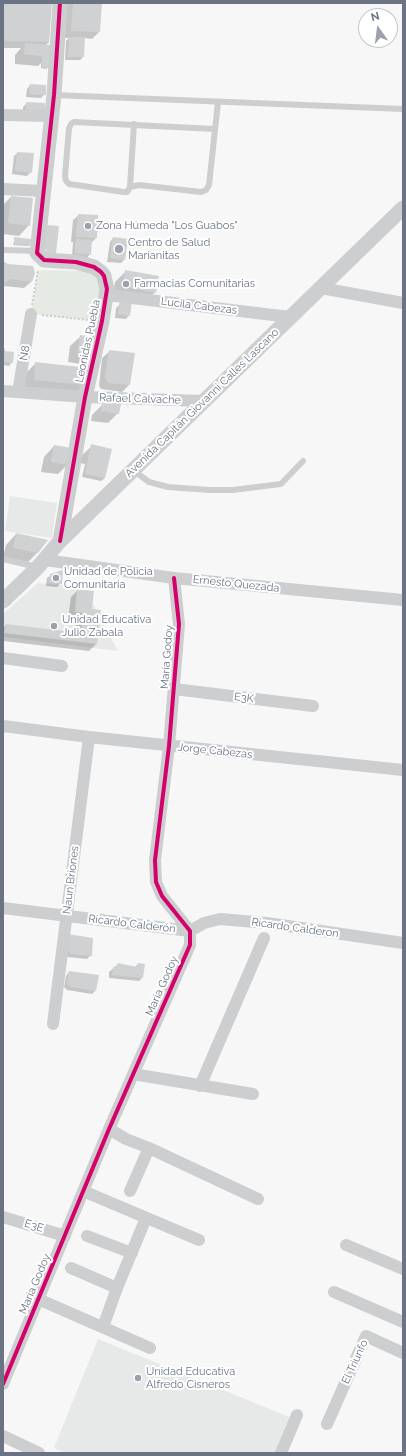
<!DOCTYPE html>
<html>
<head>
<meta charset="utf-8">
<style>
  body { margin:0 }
  #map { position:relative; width:406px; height:1456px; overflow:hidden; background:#f7f7f7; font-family:Raleway,sans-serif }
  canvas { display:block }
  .frame { position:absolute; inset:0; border:4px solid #6a7484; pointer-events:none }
  .north { position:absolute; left:358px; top:8px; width:40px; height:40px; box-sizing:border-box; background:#fff; border:1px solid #c3c7ce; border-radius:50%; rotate:346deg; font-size:11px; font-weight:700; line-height:16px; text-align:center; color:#6a7484 }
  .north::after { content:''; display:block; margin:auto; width:14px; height:18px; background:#9ba2ac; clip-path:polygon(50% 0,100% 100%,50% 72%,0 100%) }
</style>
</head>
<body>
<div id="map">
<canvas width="406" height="1456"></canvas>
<div class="frame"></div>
<div class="north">N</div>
</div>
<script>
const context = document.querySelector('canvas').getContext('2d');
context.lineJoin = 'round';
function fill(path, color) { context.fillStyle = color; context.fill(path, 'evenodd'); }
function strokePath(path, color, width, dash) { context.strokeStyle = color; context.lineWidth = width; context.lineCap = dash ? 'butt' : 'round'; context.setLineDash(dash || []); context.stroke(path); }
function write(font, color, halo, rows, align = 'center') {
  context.font = font + ' Raleway,sans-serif'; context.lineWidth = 4; context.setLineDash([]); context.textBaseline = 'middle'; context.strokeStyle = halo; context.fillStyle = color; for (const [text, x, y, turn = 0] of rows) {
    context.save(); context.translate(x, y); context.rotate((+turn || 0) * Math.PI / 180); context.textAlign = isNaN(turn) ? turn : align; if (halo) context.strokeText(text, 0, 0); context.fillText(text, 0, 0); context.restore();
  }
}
const built = new Path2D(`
  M10,496L57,503L52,538L5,531Z
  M38,583L84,587L118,651L3,637V614Z
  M98,1339L292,1418L278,1453H65L54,1448Z`);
const green = new Path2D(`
  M38,270L84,271L94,274L102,282L100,321L31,314Z`);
const shadow = new Path2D(`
  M3,3H51L49,42L45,46L48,67L46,69L41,68V63L38,66L15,64V55L21,48H3Z
  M66,3H101L99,32L92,39L84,38L83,57L80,60H65L66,41L69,38H65Z
  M30,85L45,94L41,98L26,97L27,89Z
  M27,103L44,104L23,114V107Z
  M18,153L31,172L27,176L12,174L14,156Z
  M11,197L29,225L19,236L3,234V205Z
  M79,215L96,238L91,243L90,254L87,258L72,257L73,242H71L73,220Z
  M15,238L30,245L28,246L13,245Z
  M113,238L124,260L121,263L107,262L110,242Z
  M3,262L32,281L24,288L3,286Z
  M126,271L155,292L145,302L113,295L115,282Z
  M123,301L129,315L126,319L115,318L116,308Z
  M81,336L91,354L81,364L68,362L70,346Z
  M3,351L12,362L9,366L3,365Z
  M110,351L129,385L122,392L101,389L99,386L102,358Z
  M36,363L86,385L76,395L24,390L25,374Z
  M102,405L118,413L108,423L91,421L92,415Z
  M54,446L68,464L58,474L41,472L44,457Z
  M92,446L105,478L101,481L82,477L85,464L80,463L81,456Z
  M16,534L38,552L27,563L3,558L6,545Z
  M51,575L61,583L57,587L46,586L47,578Z
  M78,590L90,610L96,644L89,651L3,641V628L6,625L75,633L76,620L68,619L71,597Z
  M92,939L91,955L87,959L67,957L63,949Z
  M118,964L135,967L138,964L142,978L139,981L109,978V972Z
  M69,972L95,991L92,994L67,990L64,987L66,976Z`);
const building = new Path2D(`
  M3,3H52L49,42L3,41Z
  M73,3H102L100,32L71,31Z
  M69,37H85L84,57H68Z
  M25,43L51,45L49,68L42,67V56L24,54Z
  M30,84L46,85V95L29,94Z
  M26,102L45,103V111H26Z
  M17,152L34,153L32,173L15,171Z
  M11,196L33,198L30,226L8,223Z
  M78,214L98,215L97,238L76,237Z
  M46,225L59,226L56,253H47L44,247Z
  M14,237L31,239V245L14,244Z
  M113,237L128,239L125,260L110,258Z
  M76,239L92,240L91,255L75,253Z
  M3,261L8,264L33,266L35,273L32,282L11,279L5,282H3Z
  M125,270L159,276L156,293L125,287L123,284Z
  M122,300L132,301L130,316L118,314L119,304Z
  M80,335L95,337L92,354L78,352Z
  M3,349H5V351L14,352L13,363L4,362L3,365Z
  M109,350L135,353L130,385L108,383L105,378Z
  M35,362L89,368L87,385L34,380Z
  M105,401L121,404L119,414L101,411L102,404Z
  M91,444L112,449L105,478L85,474Z
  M54,445L72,448L69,465L51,462Z
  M16,533L48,540L38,553L13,548Z
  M63,570L62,584L49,582L50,574Z
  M77,589L94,591L92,609L101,610L97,644L4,633L6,624L81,633L83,613L75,612Z
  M68,934L93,938L92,956L70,954L67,945Z
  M118,963L137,967L138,963L145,964L143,978L112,975L113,967L115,968Z
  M69,971L99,975L96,991L71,987L67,984Z`);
const path = new Path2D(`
  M32,305L38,270
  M42,315L89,320`);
const service = new Path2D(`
  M54,95L403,109
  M215,129L74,122L71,124L69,128L65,176L66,181L69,184L124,192H127L130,187L139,185L201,192L206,190L209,185L218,102
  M130,187L134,124
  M3,250L37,251
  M133,470L149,482L168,487L209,490H233L281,484L303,461
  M3,559L37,567`);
const minor = new Path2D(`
  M3,115L51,116
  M3,189L43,191
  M321,288L403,303
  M107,295L290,317
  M3,391L85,397L204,401
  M18,392L31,314
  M45,560L174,578L403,600
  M3,658L62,666
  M174,689L313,706
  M3,726L89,737L403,770
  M3,908L190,931
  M190,931L204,923L220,919L267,923L403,943
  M53,1024L89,737
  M133,1074L253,1094
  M200,1086L264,938
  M109,1129L126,1139L149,1148L258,1199
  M83,1191L199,1240
  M130,1191L149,1148
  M3,1217L65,1236
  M87,1236L132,1253
  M346,1245L403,1269
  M71,1268L117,1288
  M334,1292L403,1322
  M38,1299L150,1348
  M103,1327L117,1288L146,1218
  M3,1384L109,1129L190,945V931L162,896L156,882L155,860L169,746L179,624L174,578
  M327,1424L366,1336L403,1353
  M3,1436L39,1453
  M281,1453L297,1415`);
const tertiary = new Path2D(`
  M60,541L85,397L102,321L107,289L104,276L101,272L94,267L76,262L44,260L37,253L54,95L60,3
  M3,601L38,567L60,541L403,208`);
const cycleway = new Path2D(`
  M60,541L85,397L102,321L107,289L104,276L101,272L94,267L76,262L44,260L37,253L54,95L60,3
  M3,1384L109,1129L190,945V931L162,896L156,882L155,860L169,746L179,624L174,578`);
const markers = [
  [88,226,4,"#9ba2ac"],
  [119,249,5,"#9ba2ac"],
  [126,284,4,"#9ba2ac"],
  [56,578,4,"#9ba2ac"],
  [54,626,4,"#9ba2ac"],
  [138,1378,4,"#9ba2ac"]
];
const poiNames = [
  ["Zona Húmeda \"Los Guabos\"",96,226],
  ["Centro de Salud",128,243],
  ["Marianitas",128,256],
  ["Farmacias Comunitarias",134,284],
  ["Unidad de Policia",64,572],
  ["Comunitaria",64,585],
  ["Unidad Educativa",62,620],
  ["Julio Zabala",62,633],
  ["Unidad Educativa",146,1372],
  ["Alfredo Cisneros",146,1385]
];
const streetNames = [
  ["Lucila Cabezas",199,306,7],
  ["Leonidas Puebla",88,341,-78],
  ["N8",25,353,-81],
  ["Rafael Calvache",140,399,2],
  ["Avenida Capitán Giovanni Calles Lascano",202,403,-44],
  ["Ernesto Quezada",236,584,6],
  ["Maria Godoy",167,657,-86],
  ["E3K",244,698,7],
  ["Jorge Cabezas",215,751,6],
  ["Naun Briones",71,880,-83],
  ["Ricardo Calderón",132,924,7],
  ["Ricardo Calderon",295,928,8],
  ["Maria Godoy",162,986,-66],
  ["E3E",34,1226,17],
  ["Maria Godoy",35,1284,-67],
  ["El Triunfo",355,1362,-65]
];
fill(built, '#e7e9e9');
fill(green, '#e6eae5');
fill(shadow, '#0003');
fill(building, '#d0d1d2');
strokePath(path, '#cbcccc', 2, [2, 2]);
strokePath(service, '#cdced0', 6);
strokePath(minor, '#cdced0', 12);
strokePath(tertiary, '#cdced0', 15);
strokePath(cycleway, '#d6006c', 4);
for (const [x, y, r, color] of markers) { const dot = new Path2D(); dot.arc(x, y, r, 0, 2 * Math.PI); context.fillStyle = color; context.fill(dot); strokePath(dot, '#fff', 1.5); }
write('11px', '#6a7484', '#fff', poiNames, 'left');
write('11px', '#6a7484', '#fff', streetNames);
</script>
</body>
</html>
